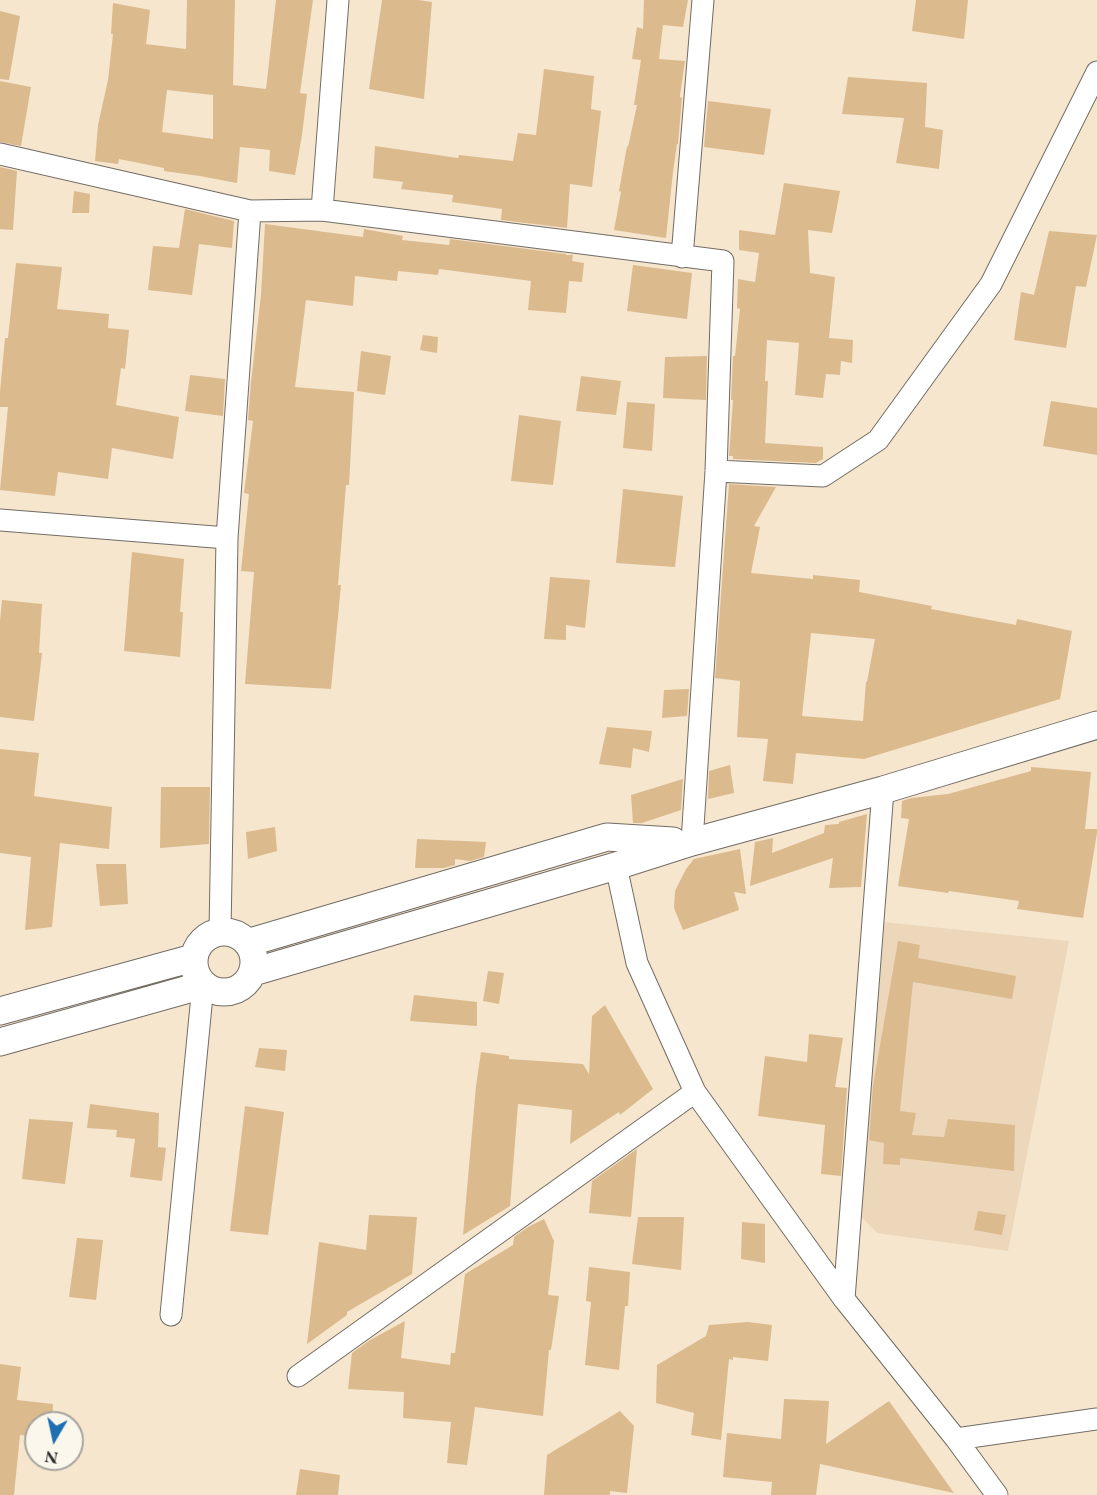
<!DOCTYPE html>
<html>
<head>
<meta charset="utf-8">
<style>
  body { margin:0 }
  #map { position:relative; width:1097px; height:1495px; overflow:hidden; background:#f6e6ce; font-family:"EB Garamond",serif }
  canvas { display:block }
  .north { position:absolute; left:24px; top:1411px; width:60px; height:60px; box-sizing:border-box; background:#fbf7ec; border:2px solid #a8a59f; border-radius:50%; rotate:189deg; font-size:16px; font-weight:700; line-height:24px; text-align:center; color:#2b2b2b }
  .north::after { content:''; display:block; margin:auto; width:21px; height:27px; background:#1f6fb2; clip-path:polygon(50% 0,100% 100%,50% 72%,0 100%) }
</style>
</head>
<body>
<div id="map">
<canvas width="1097" height="1495"></canvas>
<div class="north">N</div>
</div>
<script>
const context = document.querySelector('canvas').getContext('2d');
context.lineJoin = 'round';
function fill(path, color) { context.fillStyle = color; context.fill(path, 'evenodd'); }
function strokePath(path, color, width, dash) { context.strokeStyle = color; context.lineWidth = width; context.lineCap = dash ? 'butt' : 'round'; context.setLineDash(dash || []); context.stroke(path); }
const built = new Path2D(`
  M883,922L1069,941L1008,1251L877,1233L859,1215Z`);
const building = new Path2D(`
  M187,0H235L233,85L266,89L276,0H313L300,93L307,94L302,135L295,175L269,171L270,150L240,147L237,183L200,176L164,171V168L119,159L118,164L95,161L98,125L108,80L113,34H111L113,3L150,10L146,44L186,49ZM167,90L213,95V139L162,132Z
  M382,0H418L432,2L424,99L369,89Z
  M644,0H688L683,27L663,25L659,59L685,61L680,95V97L682,98L678,144H677L673,172L666,238L614,230L621,192L619,191L627,146L628,147L637,105H634L641,60L632,59L637,27L643,29Z
  M916,0H968L964,39L912,31Z
  M0,11L20,16L9,80L0,79Z
  M544,69L594,76L591,109L601,111L592,187L570,184L567,228L501,220L502,209L452,202L453,195L401,189L403,182L373,178L375,146L458,158L459,155L513,161L518,133L536,135Z
  M848,77L927,83L925,127L943,130L939,169L896,163L904,118L842,114Z
  M0,81L31,87L21,146L0,142Z
  M708,101L771,109L764,155L704,147Z
  M0,167L17,171L13,230L0,229Z
  M784,183L840,191L832,233L808,230L810,273L835,277L829,338L853,340L852,363L841,361L840,375L826,374L823,398L795,395L799,343L767,340L765,381H768L765,443L823,447V459L816,463L733,459V456H729L733,400H731L733,356H735L740,309L737,308L738,279L755,282L759,253L739,250V230L775,235Z
  M74,191L90,194L89,213H72Z
  M185,209L234,221L232,248L199,244L192,295L148,290L153,246L179,248Z
  M265,224L363,237L364,229L403,236L402,240L449,245L450,239L566,254V255H573L572,261L584,263L582,282L569,281L566,313L528,310L531,281L439,269L438,275L398,271L397,281L355,276L353,306L306,300L295,387L354,392L349,485H346L338,585H341L331,689L245,684L254,572L241,571L249,494L244,493L253,421L248,420L251,382L261,295Z
  M1049,231L1097,235L1086,287L1076,286L1066,348L1014,340L1021,292L1034,295Z
  M16,263L62,267L57,309L109,314L108,328L129,330L125,369L121,368L116,405L179,417L173,459L112,448L108,479L58,472L55,496L0,490L8,407H0V392L5,338H8Z
  M633,265L692,273L687,319L627,311Z
  M423,335L438,337L437,353L420,350Z
  M361,351L391,356L385,395L357,391Z
  M707,356L706,400L663,398L665,357Z
  M190,375L225,379L223,416L185,411Z
  M581,376L621,381L616,415L576,411Z
  M1051,401L1097,408V455L1043,446Z
  M627,402L655,404L652,451L623,448Z
  M519,415L561,421L553,485L511,481Z
  M729,484L776,487L754,526L760,527L751,573L813,579V575L860,580L859,592L932,606L931,609L1016,625L1017,619L1072,631L1060,699L864,759L796,753L793,784L763,781L768,739L737,737L740,681L715,678ZM811,633L875,639L867,682H866L863,721L802,716Z
  M623,489L683,496L675,567L616,563Z
  M132,552L184,559L180,612H183L180,657L124,651Z
  M550,577L590,580L585,628L566,625V640L544,639Z
  M2,600L42,604L39,653H42L34,721L0,717V621Z
  M689,689L687,716L662,718L664,690Z
  M607,727L652,731L649,752L633,748L631,768L599,764Z
  M0,749L39,753L34,796L112,807L109,849L60,843L52,927L25,930L31,857L0,853Z
  M730,765L734,793L708,799L709,771Z
  M1031,767L1091,772L1085,829H1097V833L1083,918L1017,909L1019,901L949,891L948,893L898,886L909,819L901,818L902,801L911,798L948,794L1031,771Z
  M683,779L681,810L642,823H633L631,795Z
  M161,787H210L209,844L160,848Z
  M867,814L861,887L829,888L833,858L750,886L755,842L773,838L772,853L824,833L825,825L839,824V822Z
  M275,827L277,851L248,859L246,832Z
  M417,839L486,842L484,857L470,861L455,859V865L444,868H415Z
  M740,849L746,894L734,892L739,910L683,930L674,908L675,891L686,869L694,859Z
  M96,864H126L128,904L100,906Z
  M898,941L920,945L918,958L1016,976L1012,999L913,982L900,1111L916,1113L912,1135L944,1137L948,1119L1015,1125L1014,1171L900,1158V1165L883,1164L884,1143L869,1140L873,1086Z
  M488,971L504,973L499,1004L483,1001Z
  M414,995L477,1002V1026L410,1021Z
  M605,1005L653,1089L620,1115L619,1112L570,1144L572,1110L518,1104L510,1206L463,1235L476,1086L481,1052L509,1056V1059L583,1064L589,1074L592,1016Z
  M809,1034L843,1038L835,1087L847,1088L841,1176L821,1174L825,1125L758,1116L765,1056L807,1062Z
  M259,1048L287,1050L285,1071L255,1067Z
  M90,1104L159,1113L158,1147L166,1148L162,1181L130,1177L135,1139L116,1137L117,1130L87,1128Z
  M245,1106L284,1112L268,1235L230,1231Z
  M29,1119L73,1122L65,1184L22,1179Z
  M637,1149L631,1217L589,1213L592,1181Z
  M978,1211L1006,1215L1002,1235L974,1230Z
  M369,1215L417,1217L412,1274L347,1312V1315L307,1344L319,1242L366,1250Z
  M638,1217H684L681,1270L632,1264Z
  M544,1219L554,1241L548,1295L559,1296L551,1350H549L543,1416L475,1407L467,1465L447,1463L451,1422L403,1418L404,1392L348,1389L352,1353L370,1340L405,1321L401,1358L450,1365L451,1353H455L465,1274L513,1245L514,1237L528,1227Z
  M742,1222L765,1224V1263L741,1259Z
  M77,1238L103,1240L96,1300L69,1297Z
  M589,1267L630,1272L628,1306H625L619,1370L585,1365L591,1302L586,1301Z
  M748,1322L772,1325L768,1361L733,1357V1360L729,1359L721,1440L691,1435L694,1413L656,1403L657,1365L706,1336L709,1325Z
  M0,1364L21,1367L17,1400L53,1404L52,1423H36V1437L20,1435L14,1495H0Z
  M784,1399L829,1401L826,1444L889,1401L954,1493L820,1464L816,1495H771L772,1482L723,1477L727,1433L781,1439Z
  M620,1411L634,1426L627,1493L610,1491V1495H544L547,1455Z
  M300,1469L340,1475L338,1495H296Z`);
const minor = new Path2D(`
  M0,154L250,211L322,210L723,261L716,471L692,842
  M322,210L338,0
  M682,257L703,0
  M716,471L823,476L878,440L991,284L1097,72
  M0,520L227,538
  M616,866L637,963L695,1092L844,1299L956,1439L997,1495
  M220,932L227,538L250,211
  M844,1299L883,790
  M171,1315L203,985
  M298,1376L695,1092
  M956,1439L1097,1419`);
const tertiary = new Path2D(`
  M194 962a30 30 0 1 1 60 0a30 30 0 1 1-60 0Z
  M247,943L607,837L673,841
  M253,972L616,866L692,842L883,790L1097,725
  M0,1011L193,958
  M0,1042L203,985`);
fill(built, '#edd7bb');
fill(building, '#dbba8e');
strokePath(minor, '#726c64', 23);
strokePath(tertiary, '#726c64', 29);
strokePath(minor, '#fff', 21);
strokePath(tertiary, '#fff', 27);
</script>
</body>
</html>
